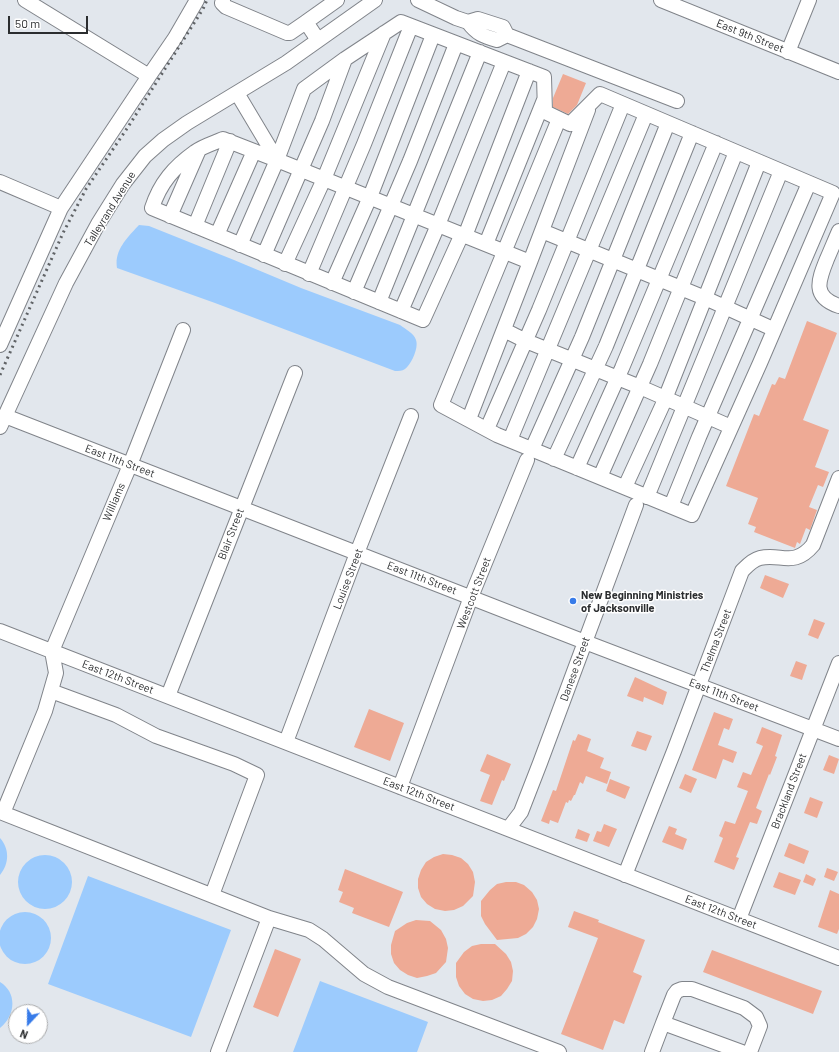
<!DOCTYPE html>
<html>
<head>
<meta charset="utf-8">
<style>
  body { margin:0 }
  #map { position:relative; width:839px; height:1052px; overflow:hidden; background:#e2e7ed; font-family:Barlow,sans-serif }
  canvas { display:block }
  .north { position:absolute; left:8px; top:1004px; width:40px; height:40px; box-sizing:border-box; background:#fff; border:1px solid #aaabac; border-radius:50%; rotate:202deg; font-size:11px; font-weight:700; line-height:16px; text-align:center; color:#2b2d2f }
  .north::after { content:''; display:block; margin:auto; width:14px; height:18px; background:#377be9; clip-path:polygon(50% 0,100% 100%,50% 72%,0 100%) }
  .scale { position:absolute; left:8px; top:16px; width:80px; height:18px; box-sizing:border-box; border:2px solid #2b2d2f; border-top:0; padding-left:5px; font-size:12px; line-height:14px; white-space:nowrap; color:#2b2d2f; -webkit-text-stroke:3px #fff; paint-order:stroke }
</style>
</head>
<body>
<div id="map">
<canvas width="839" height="1052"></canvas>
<div class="north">N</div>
<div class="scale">50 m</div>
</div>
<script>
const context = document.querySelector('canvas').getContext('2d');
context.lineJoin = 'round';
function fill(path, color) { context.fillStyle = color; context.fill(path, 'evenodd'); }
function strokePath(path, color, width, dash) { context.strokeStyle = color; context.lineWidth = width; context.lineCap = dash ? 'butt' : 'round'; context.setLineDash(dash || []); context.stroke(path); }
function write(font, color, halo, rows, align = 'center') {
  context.font = font + ' Barlow,sans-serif'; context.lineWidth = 3; context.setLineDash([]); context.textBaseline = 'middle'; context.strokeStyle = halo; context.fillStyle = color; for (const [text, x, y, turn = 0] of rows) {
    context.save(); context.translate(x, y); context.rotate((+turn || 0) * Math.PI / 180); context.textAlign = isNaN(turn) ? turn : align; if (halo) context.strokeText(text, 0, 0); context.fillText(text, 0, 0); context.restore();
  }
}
const water = new Path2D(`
  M139,225L149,226L234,260L301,288L400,325C405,329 414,333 416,340C419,348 411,365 405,369C402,371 399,371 395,371L215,303L117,268C114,250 128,237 139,225Z
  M0,838C10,849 9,864 0,875Z
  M18 882a27 27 0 1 1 54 0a27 27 0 1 1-54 0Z
  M88,876L231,930L191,1037L48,984Z
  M-1 938a26 26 0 1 1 52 0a26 26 0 1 1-52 0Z
  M320,981L428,1022L417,1052H293Z
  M0,982C18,993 15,1016 0,1028Z`);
const building = new Path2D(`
  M563,74L586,83L577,105L568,114L553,107V98Z
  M807,321L837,333L803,420L829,430L815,467L829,472L823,487L818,485L809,507L817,510L810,530L806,528L800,544L797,542L795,548L754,532L756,527L748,524L758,498L726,486L754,414L759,416L772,384L775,385L779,377L785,379Z
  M765,575L789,584L783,598L760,588Z
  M814,619L825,623L818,639L808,635Z
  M796,661L807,665L802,680L790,676Z
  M635,677L667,692L663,705L644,697L643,702L627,696Z
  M369,709L404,723L390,761L354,747Z
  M714,712L733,719L729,730L724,728L718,745L737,752L733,763L723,759L716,779L692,770Z
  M762,727L782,735L775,756L777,757L770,775L769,774L756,808L762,811L757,824L750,822L736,857L739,858L734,870L714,862L723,838L719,836L725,821L735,824L748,791L737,787L743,772L751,775L763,746L756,743Z
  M637,731L652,736L646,751L631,746Z
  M578,734L591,739L587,751L604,758L600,768L611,772L607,784L586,776L583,784L580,782L575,795H574L571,801L569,800L568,803L566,802L558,823L550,820L549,824L541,821L553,790L556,791L573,740L575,741Z
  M487,754L511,764L504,781L502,780L492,805L480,801L490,775L480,771Z
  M829,755L839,759L834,774L823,770Z
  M685,774L697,779L691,793L679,788Z
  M610,779L630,787L625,799L606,791Z
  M810,797L823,802L817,818L804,813Z
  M604,824L617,829L609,847L593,841L597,831L601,832Z
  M669,826L677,829L675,834L687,839L683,850L662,842Z
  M578,829L590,834L587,842L575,838Z
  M789,843L809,851L804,864L784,856Z
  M443,854L452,855L461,858L468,864L473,872L475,882L473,896L463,906L454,910L445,911L435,909L427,904L421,897L418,888V879L421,870L426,862L434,857Z
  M827,868L838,872L834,881L824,877Z
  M345,869L403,892L389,927L352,913L354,908L339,902L343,892L338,890Z
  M779,872L801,880L795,895L773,887Z
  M806,874L816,879L813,886L803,882Z
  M506,882H516L524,885L532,892L537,900L539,909L537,919L533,927L526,934L518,938L497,940L485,924L481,916V901L490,890L497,884Z
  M830,890L839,894V929L837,934L818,927Z
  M574,911L599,920L598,922L645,940L633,972L642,976L624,1024L614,1020L603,1050L561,1034L598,938L568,927Z
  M416,920L430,921L441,930L446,939L448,948L446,962L436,973L427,976L417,978L408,975L400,970L394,963L391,954V945L395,931L407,923Z
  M481,944H495L506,954L511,962L513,971L512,981L507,989L501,996L492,1000L483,1001L473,999L465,994L459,986L456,977V963L464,952L472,946Z
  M275,949L301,959L278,1017L253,1007Z
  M712,950L822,991L813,1014L703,972Z`);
const minor = new Path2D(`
  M223,0L222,3L226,7L287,33H290L306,22
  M418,0L456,18L468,22L478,19L503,27L507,35L497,40C483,36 477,34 468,22
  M661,0L839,72
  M507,35L677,101
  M318,40L306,22L337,0
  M788,52L809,0
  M149,76L175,38L197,0
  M237,93L277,160L530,262
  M277,160L223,139C214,143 203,146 195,152C174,167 160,183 152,208L423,320L462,234
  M0,182L61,208
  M170,216L198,152
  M195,226L230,141
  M542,231L705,298L773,329
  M839,231C835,240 831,250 827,259C818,281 812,297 839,306
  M217,235L254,151
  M465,236L529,71
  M486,244L544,100
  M240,245L277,160L304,89L345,59L401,22L544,77L545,112L570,124L600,94L833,193L760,363L692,515L497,435L441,405L559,119
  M264,255L322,121L345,59
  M285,264L324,179L384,33
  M309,274L364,144L411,26
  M332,283L370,197L433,35
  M354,292L410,161L456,44
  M379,302L480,52
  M401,311L438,225L504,62
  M504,330L526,341L640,387L731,427
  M0,345L61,208L149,76L25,0
  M5,416L585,642L839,739
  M469,419L530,262L588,110
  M0,427L66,283L98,224L123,184L145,156L163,140L187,123L286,63L375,0
  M487,429L539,310L623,104
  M510,440L646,114
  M532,449L582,337L668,123
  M554,459L606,346L692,133
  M577,468L622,368L716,143
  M600,477L650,364L736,152
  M625,487L663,404L759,162
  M647,497L781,171
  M671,506L699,437L809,183
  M0,631L839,958
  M51,691L116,715L156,736L234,764L257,775L212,895
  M168,696L295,373
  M286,742L357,553L411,416
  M400,787L471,597L527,460
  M0,812L269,918L218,1052
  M3,813L45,711L56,673L52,651L130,465L183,330
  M508,829L521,812L540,763L636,505
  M625,875L674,751L742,571C747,566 752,560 760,558C781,553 794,568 813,545L839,478
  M269,918L309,930L323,939L364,974L388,987L559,1052
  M739,919L839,663
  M663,1023L674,995L677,991L682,989H692L744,1008L756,1017L760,1026L750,1052
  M652,1052L663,1023L742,1052`);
const rail = new Path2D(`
  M0,375L63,233L86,189L128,127L203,9L207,0`);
const markers = [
  [573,601,4,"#377be9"]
];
const streetNames = [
  ["East 9th Street",750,36,22],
  ["Talleyrand Avenue",110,209,-58],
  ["East 11th Street",120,461,21],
  ["Williams",114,502,-67],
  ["Blair Street",231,534,-69],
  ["East 11th Street",422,578,21],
  ["Louise Street",348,579,-69],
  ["Westcott Street",474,593,-69],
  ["Thelma Street",716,641,-69],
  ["Danese Street",575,669,-70],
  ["East 12th Street",118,677,21],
  ["East 11th Street",724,695,21],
  ["Brackland Street",789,791,-69],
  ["East 12th Street",419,794,21],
  ["East 12th Street",721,912,21]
];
const poiNames = [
  ["New Beginning Ministries",581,595],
  ["of Jacksonville",581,608]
];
fill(water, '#9ccbfd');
fill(building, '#eeaa95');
strokePath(minor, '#80848a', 16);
strokePath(minor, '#fff', 14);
strokePath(rail, '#606366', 3, [2, 4]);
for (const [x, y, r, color] of markers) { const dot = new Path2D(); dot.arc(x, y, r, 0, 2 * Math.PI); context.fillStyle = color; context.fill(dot); strokePath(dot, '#fff', 1.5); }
write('11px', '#2b2d2f', '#fff', streetNames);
write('bold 11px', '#2b2d2f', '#fff', poiNames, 'left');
</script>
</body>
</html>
